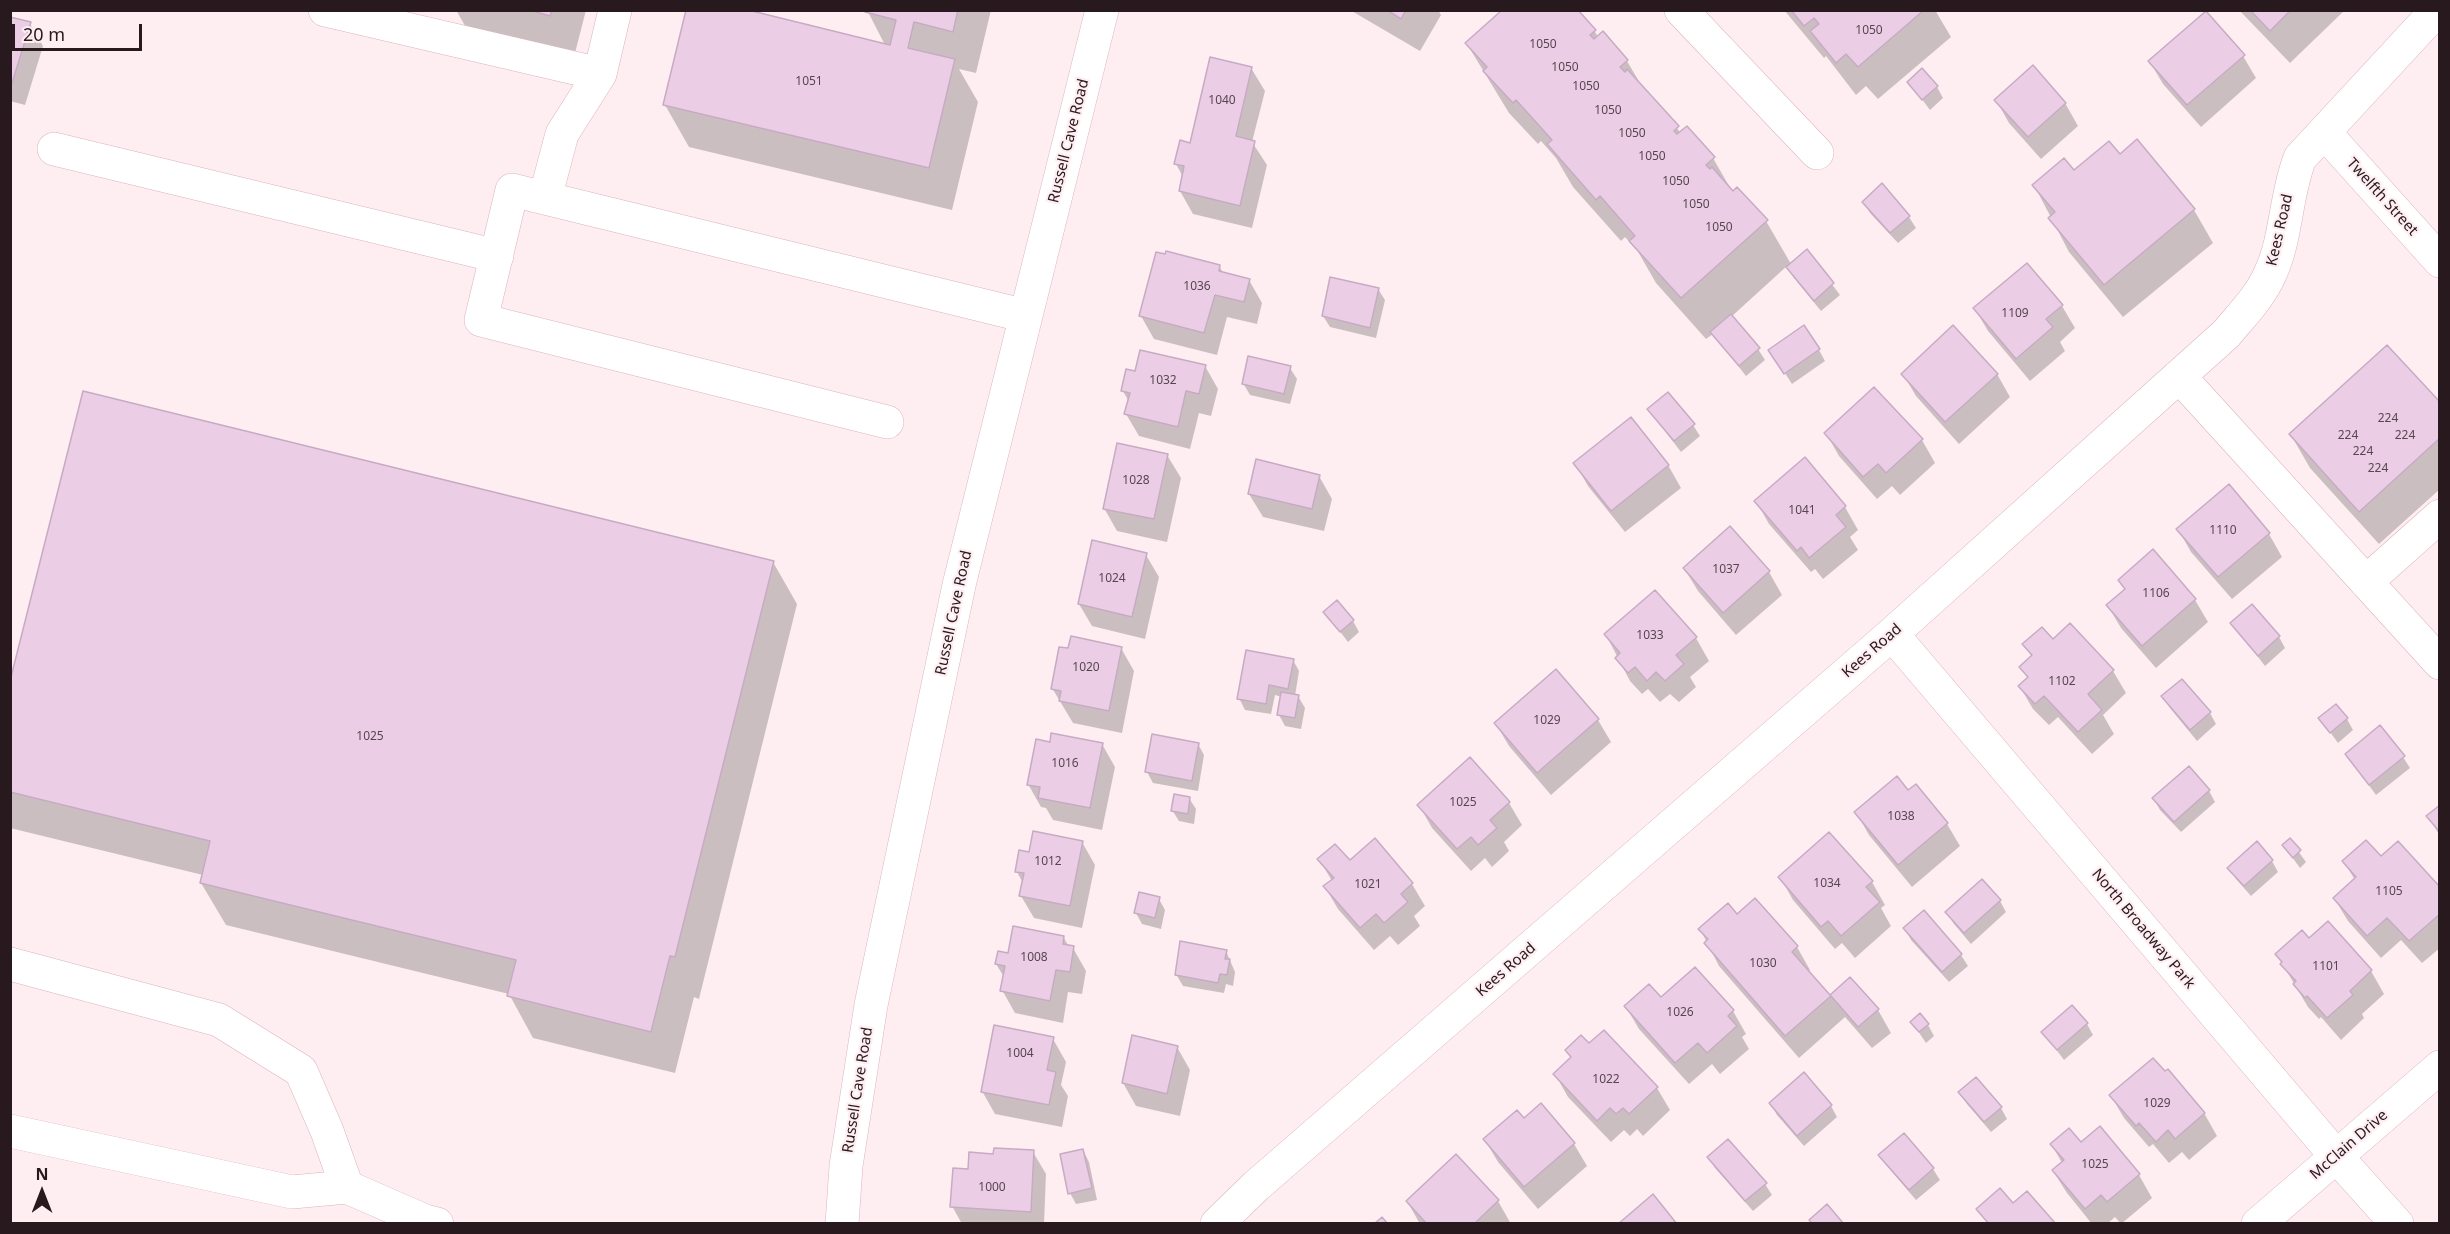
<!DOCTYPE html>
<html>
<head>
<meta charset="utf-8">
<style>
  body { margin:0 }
  #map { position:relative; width:2450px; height:1234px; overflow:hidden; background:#feeef2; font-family:"Noto Sans",sans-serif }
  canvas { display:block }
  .frame { position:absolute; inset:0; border:12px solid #27191d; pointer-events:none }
  .north { position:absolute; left:12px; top:1162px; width:60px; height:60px; -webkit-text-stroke:4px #feeef2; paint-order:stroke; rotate:0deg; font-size:16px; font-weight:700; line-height:24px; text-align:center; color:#27191d }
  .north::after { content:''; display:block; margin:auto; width:21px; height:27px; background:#27191d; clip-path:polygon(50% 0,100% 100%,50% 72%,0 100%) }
  .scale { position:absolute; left:12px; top:24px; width:130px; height:27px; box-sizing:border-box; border:3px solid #27191d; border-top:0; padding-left:8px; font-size:18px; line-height:21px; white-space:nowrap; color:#27191d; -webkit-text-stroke:4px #feeef2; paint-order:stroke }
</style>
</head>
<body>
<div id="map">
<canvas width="2450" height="1234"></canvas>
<div class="frame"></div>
<div class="north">N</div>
<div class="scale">20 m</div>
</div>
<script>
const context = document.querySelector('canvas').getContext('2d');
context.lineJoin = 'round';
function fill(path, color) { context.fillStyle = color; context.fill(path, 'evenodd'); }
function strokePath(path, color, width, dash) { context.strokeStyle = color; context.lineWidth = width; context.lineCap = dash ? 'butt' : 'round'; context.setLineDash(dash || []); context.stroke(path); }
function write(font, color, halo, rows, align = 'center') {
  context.font = font + ' "Noto Sans",sans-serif'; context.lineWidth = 4.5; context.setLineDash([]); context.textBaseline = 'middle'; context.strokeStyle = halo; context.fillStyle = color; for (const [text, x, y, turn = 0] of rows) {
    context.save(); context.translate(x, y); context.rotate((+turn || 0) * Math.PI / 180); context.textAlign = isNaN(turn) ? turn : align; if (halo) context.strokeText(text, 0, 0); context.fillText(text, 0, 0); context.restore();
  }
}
const shadow = new Path2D(`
  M456,10H586L574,57L468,31Z
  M867,10H991L976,73L959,69L978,102L952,210L689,147L665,105L885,45Z
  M1350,10H1438L1441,15L1420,51Z
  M1784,10H1935L1951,37L1878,99L1866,86L1856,95L1826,56L1824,58Z
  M2239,10H2345L2290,63Z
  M10,18L30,24L43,46L25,105L10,101Z
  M1594,30L1598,37L1602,33L1627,61L1644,90L1681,133L1713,158L1733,193L1766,221L1791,264L1807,251L1840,295L1821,311L1794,278L1787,266L1731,317L1758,349L1765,360L1746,376L1713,334L1706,339L1656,283L1637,250L1625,237L1621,241L1573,187L1556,158L1541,141L1538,144L1509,113L1467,44Z
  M2243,56L2256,78L2201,127L2163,84L2150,62Z
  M1251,68L1265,91L1252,142L1267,165L1252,228L1193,214L1180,191L1183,177L1176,164Z
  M1909,82L1937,87L1943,98L1930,110Z
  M1996,100L2065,103L2078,126L2041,159L2009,123Z
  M2119,156L2194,210L2213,243L2123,317L2069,252L2034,185Z
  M1882,186L1909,217L1916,228L1898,243L1870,213L1864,202Z
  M1219,266L1224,274L1249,280L1262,303L1257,324L1227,317L1217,355L1154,339L1141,316Z
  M1378,289L1385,300L1376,338L1330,327L1323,316Z
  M2062,306L2075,328L2060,342L2065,351L2030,381L1988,331L1975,309Z
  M1819,350L1825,361L1792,384L1777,361Z
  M1205,366L1218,389L1211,416L1199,413L1190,449L1139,436L1126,414L1129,402L1123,391L1136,373Z
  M1290,368L1297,379L1290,404L1250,395L1243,383Z
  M1903,374H1997L2010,397L1959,444L1916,396Z
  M1874,389L1922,440L1935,463L1900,495L1892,486L1877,499L1839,456L1826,433Z
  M2440,404V489L2379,544L2310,468L2291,435Z
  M1648,409L1693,425L1700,436L1681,452Z
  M1167,455L1181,478L1167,542L1117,531L1104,508Z
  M1805,459L1845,507L1858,530L1850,537L1858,550L1823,579L1815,569L1811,572L1769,524L1756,501Z
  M1575,463L1668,465L1681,488L1625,532L1588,486Z
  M1319,476L1332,499L1324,531L1263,517L1249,494Z
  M1730,528L1769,572L1782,595L1736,635L1698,591L1684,568Z
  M2178,529L2269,534L2282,557L2232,599L2191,552Z
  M1146,555L1159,577L1145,639L1092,626L1079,604Z
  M773,562L797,604L699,999L694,997L675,1073L533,1038L509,994L226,925L201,883L203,875L10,828V687Z
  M2120,580L2195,600L2208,622L2156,668L2121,628L2108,606L2126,591Z
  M2252,606L2279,637L2285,648L2265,666L2232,623Z
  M1325,612L1353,621L1359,632L1348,642Z
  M1606,635L1696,638L1709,661L1690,677L1696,687L1679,702L1670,694L1660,702L1648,689L1642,694L1630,681Z
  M2053,641L2113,671L2126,693L2103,715L2114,734L2092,754L2058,717L2049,725L2033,709L2020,687L2028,679L2021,667L2032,657L2024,645Z
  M1121,648L1134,671L1122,733L1073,723L1052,688L1070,650Z
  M1293,660L1299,671L1295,696H1298L1305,708L1301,729L1285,726L1279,715L1282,697L1275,695L1271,714L1245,710L1239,698Z
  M2182,681L2210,713L2216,724L2197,741L2170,708L2163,697Z
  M2320,718L2347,719L2353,730L2338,743Z
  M1598,720L1611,742L1551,795L1509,746L1496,724Z
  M1051,744H1102L1115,767L1102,830L1053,820L1046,808L1041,807L1028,784Z
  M1198,744L1204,755L1198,791L1153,783L1147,772Z
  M2347,755L2403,757L2410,768L2376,795Z
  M2209,791L2215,802L2181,832L2160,810L2154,799Z
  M1908,792L1947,824L1960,846L1912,887L1869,835L1856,812Z
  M1189,798L1196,809L1194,824L1179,821L1172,810Z
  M1509,803L1522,825L1504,842L1509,851L1492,867L1485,858L1471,871L1432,828L1419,805Z
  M2440,807V836L2428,817Z
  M1829,834L1872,882L1885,905L1881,908L1891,926L1855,958L1842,943L1835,949L1793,900L1780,877Z
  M1375,840L1412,884L1425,906L1414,916L1420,926L1398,945L1390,936L1374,950L1338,909L1325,887L1332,881L1319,859L1349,863Z
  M2290,840L2306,862L2300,868L2284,846Z
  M1082,842L1095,865L1082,928L1034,918L1021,896L1023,883L1017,872L1030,853Z
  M2381,858L2440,889V948L2422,963L2401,940L2381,958L2348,921L2334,898L2355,880L2344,862Z
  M2272,861L2278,872L2251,896L2236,879L2229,868Z
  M1159,899L1165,910L1161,929L1142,924L1136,913Z
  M1755,900L1797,947L1810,970L1808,972L1830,997L1850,979L1878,1010L1891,1033L1872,1048L1845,1017L1799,1058L1719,966L1700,929L1737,916Z
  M2000,901L2006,912L1971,944L1954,924L1947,913Z
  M2328,923L2371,971L2384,994L2362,1014L2364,1018L2341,1040L2321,1017L2319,1019L2308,1007L2277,955L2309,941Z
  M1905,929L1961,955L1968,966L1949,982L1911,940Z
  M1064,938L1069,947L1073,948L1086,971L1082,994L1068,992L1063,1023L1015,1013L1002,990L1004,977L996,964L1009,955Z
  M1226,951L1235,972L1233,986L1226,984L1224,993L1183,986L1176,974Z
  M1661,999L1733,1011L1746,1034L1742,1037L1749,1049L1720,1074L1712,1064L1689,1084L1639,1029L1626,1007Z
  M1912,1022L1928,1025L1934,1036L1926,1043Z
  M2087,1024L2093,1035L2064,1060L2043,1032Z
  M1053,1039L1066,1062L1061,1085L1068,1096L1062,1127L995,1114L982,1091Z
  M1589,1045L1657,1088L1670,1110L1643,1136L1637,1129L1630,1136L1624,1130L1611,1142L1568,1097L1555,1074L1572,1059L1567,1050Z
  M1177,1047L1190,1070L1180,1116L1136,1106L1123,1083Z
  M1960,1093L2001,1108L2007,1119L1991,1132L1967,1104Z
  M2111,1096L2204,1113L2217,1136L2189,1160L2182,1152L2169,1163L2153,1144L2149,1147L2124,1118Z
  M1771,1104L1831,1106L1837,1117L1804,1146L1777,1115Z
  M1524,1120L1574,1144L1587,1166L1538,1209L1498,1162L1485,1140Z
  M1904,1135L1933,1169L1940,1180L1916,1200L1887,1166L1880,1155Z
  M2080,1144L2139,1175L2152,1198L2121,1224L2115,1217L2107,1224H2092L2067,1193L2053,1171L2062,1163L2052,1145Z
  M1083,1150L1089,1162L1097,1200L1076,1204L1070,1193Z
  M1033,1152L1046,1174L1044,1224H962L952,1206L969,1171L994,1155Z
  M1709,1157L1765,1184L1772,1195L1753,1211L1715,1168Z
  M1407,1201H1498L1511,1224H1420Z`);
const building = new Path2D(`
  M529,10H552L550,16Z
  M686,10H748L890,45L896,20L865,12V10H958L953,32L914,22L908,48L955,59L929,168L663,105Z
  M1387,10H1406L1401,19Z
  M1502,10H1578L1596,30L1590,35L1594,39L1603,31L1628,60L1620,67L1625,72L1627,69L1679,126L1674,131L1677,134L1687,126L1715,157L1706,165L1710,169L1712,167L1733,191L1737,187L1768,220L1681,298L1629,241L1635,236L1600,196L1596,200L1547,144L1552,140L1516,100L1513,103L1483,71L1487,67L1465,43Z
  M1791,10H1924L1858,67L1846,54L1836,63L1810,31L1819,24L1814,18L1804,26Z
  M2250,10H2291L2270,31Z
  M2206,11L2245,55L2187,105L2148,61Z
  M10,17L31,22L12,83H10Z
  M1210,57L1252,67L1236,136L1255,141L1240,206L1179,191L1184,166L1174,164L1180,140L1190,143Z
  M2033,65L2066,103L2028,137L1994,100Z
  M1922,68L1938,86L1922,100L1907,82Z
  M2137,139L2195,209L2104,285L2048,218L2055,212L2032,185L2064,158L2074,170L2109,141L2120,154Z
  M1882,183L1910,216L1890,233L1862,202Z
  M1807,249L1834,283L1814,301L1786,267Z
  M1166,251L1220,265L1219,271L1250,279L1244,302L1215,295L1204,333L1139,316L1156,252L1165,254Z
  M2027,263L2063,305L2046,319L2053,327L2016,359L1973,308Z
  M1330,277L1379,288L1370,328L1322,316Z
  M1731,314L1760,348L1739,366L1710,332Z
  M1804,325L1820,349L1784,374L1768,350Z
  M1953,325L1998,374L1945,422L1901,374Z
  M2387,345L2440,402V438L2359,512L2289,434Z
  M1140,350L1206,365L1199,394L1186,391L1178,427L1124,414L1130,393L1121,391L1126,369L1135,371Z
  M1248,356L1291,366L1284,394L1242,384Z
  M1874,387L1923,439L1886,473L1878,464L1863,477L1824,433Z
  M83,391L774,561L675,957L670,956L651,1032L507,996L516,960L200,883L210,841L10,792V681Z
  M1668,392L1695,424L1674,441L1647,409Z
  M1631,417L1669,465L1611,511L1573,463Z
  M1117,443L1168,454L1154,519L1103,509Z
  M1805,457L1846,506L1836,515L1846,527L1809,558L1801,547L1797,551L1754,501Z
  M1256,459L1320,475L1312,509L1248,494Z
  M2229,484L2270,533L2218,577L2176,529Z
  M1730,526L1770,571L1723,613L1683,568Z
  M1092,540L1147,553L1132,617L1078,604Z
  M2153,549L2196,599L2142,646L2106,605L2125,589L2118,580Z
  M1655,590L1697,637L1676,655L1684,664L1665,681L1656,672L1647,681L1635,667L1628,673L1615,658L1620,653L1604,634Z
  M1337,600L1354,620L1340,632L1323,612Z
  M2252,604L2280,636L2258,656L2230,623Z
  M2070,623L2114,670L2088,694L2102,710L2078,732L2044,696L2035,704L2018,686L2028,677L2019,667L2032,655L2022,644L2042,627L2053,639Z
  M1071,636L1122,647L1109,711L1059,701L1061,691L1051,689L1059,647L1068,648Z
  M1246,650L1294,659L1288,689L1269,685L1266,704L1237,699Z
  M1556,669L1599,719L1537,773L1494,723Z
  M2182,679L2211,712L2190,730L2161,696Z
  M1281,692L1299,695L1295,718L1277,715Z
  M2336,704L2348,718L2330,733L2318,718Z
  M2380,725L2405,756L2369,785L2345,754Z
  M1051,733L1103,743L1090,808L1038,798L1040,787L1027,785L1036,739L1050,742Z
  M1152,734L1199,743L1192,781L1145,772Z
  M1470,757L1510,802L1490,820L1497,828L1478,845L1471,837L1457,849L1417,805Z
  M2189,766L2210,790L2174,822L2152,798Z
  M1897,776L1908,790L1916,784L1948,823L1898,865L1854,812Z
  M1174,794L1190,797L1188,814L1171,811Z
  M2440,805V832L2426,816Z
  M1033,831L1083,841L1070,906L1019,896L1024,873L1015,872L1019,850L1029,852Z
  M1829,832L1873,881L1866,887L1880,902L1841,936L1828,921L1821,927L1778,877Z
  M1375,838L1413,883L1401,894L1408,902L1384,923L1376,914L1360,928L1323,886L1334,878L1317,859L1335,844L1350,860Z
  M2290,838L2301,850L2293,858L2282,845Z
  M2366,840L2381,856L2398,841L2440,887V914L2409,941L2387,918L2367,936L2333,898L2356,877L2342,861Z
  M2257,841L2273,860L2244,886L2227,868Z
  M1982,879L2001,900L1964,933L1945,912Z
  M1139,892L1160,897L1155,918L1134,913Z
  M1755,898L1798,946L1792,952L1830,995L1850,977L1879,1009L1858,1027L1831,996L1785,1036L1704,943L1708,939L1698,929L1728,903L1737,914Z
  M1924,910L1962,954L1942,972L1903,928Z
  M2328,921L2372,970L2350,991L2353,995L2327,1018L2307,996L2305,998L2293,984L2296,981L2280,964L2282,962L2275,954L2302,930L2309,938Z
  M1013,926L1064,936L1063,944L1074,946L1070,972L1056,970L1050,1001L1000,991L1005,966L995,964L998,951L1008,953Z
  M1180,941L1227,950L1225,959H1230L1227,975L1220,974L1218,983L1175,975Z
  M1695,967L1734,1010L1728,1016L1737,1026L1707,1053L1698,1043L1675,1063L1624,1006L1649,984L1661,997Z
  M2072,1005L2088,1023L2057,1050L2041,1032Z
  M1920,1013L1929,1024L1919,1032L1910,1022Z
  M994,1025L1054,1037L1047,1070L1056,1072L1049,1105L981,1092Z
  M1604,1030L1658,1087L1629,1114L1623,1108L1616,1114L1610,1108L1597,1121L1553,1074L1571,1057L1565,1050L1581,1035L1589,1043Z
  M1132,1035L1178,1046L1167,1094L1122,1083Z
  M2153,1058L2165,1071L2168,1069L2205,1113L2175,1139L2168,1130L2156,1142L2139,1123L2136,1126L2109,1095Z
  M1804,1072L1832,1105L1797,1136L1769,1103Z
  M1976,1077L2002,1107L1984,1122L1958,1092Z
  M1541,1103L1575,1143L1524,1187L1483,1139L1517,1110L1524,1118Z
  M2100,1126L2140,1174L2107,1202L2101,1195L2085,1209L2052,1170L2064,1160L2050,1144L2069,1128L2081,1142Z
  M1904,1133L1934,1168L1909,1190L1878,1155Z
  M1728,1139L1767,1183L1745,1201L1707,1157Z
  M994,1148L1034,1150L1031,1212L950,1207L953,1168L968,1169L969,1152L993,1154Z
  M1083,1149L1092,1188L1068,1194L1060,1154Z
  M1456,1154L1499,1200L1474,1224H1427L1406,1201Z
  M2000,1188L2013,1203L2027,1191L2056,1224H1989L1976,1209Z
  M1653,1194L1677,1224H1618Z
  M1827,1204L1844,1224H1813L1809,1220Z
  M1382,1217L1388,1224H1374Z`);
const minor = new Path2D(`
  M325,10L600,74
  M1681,10L1817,153
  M2325,133L2440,261
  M54,149L497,256
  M545,198L562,134L600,74L615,10
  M2179,376L2440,663
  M887,422L481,320L512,190L1026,316
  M2366,582L2440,516
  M1892,634L2336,1156L2397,1224
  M10,964L219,1020L301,1071L327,1131L347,1187L425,1221L437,1224
  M10,1131L292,1192L347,1187
  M842,1224L846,1166L871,1005L959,585L1102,10
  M1217,1224L1256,1186L1892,634L2226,334C2241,316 2260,297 2270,274C2287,238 2285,196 2300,158L2437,10
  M2258,1224L2440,1067`);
const numberNames = [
  ["1050",1869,31],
  ["1050",1543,45],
  ["1050",1565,68],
  ["1051",809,82],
  ["1050",1586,87],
  ["1040",1222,101],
  ["1050",1608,111],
  ["1050",1632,134],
  ["1050",1652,157],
  ["1050",1676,182],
  ["1050",1696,205],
  ["1050",1719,228],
  ["1036",1197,287],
  ["1109",2015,314],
  ["1032",1163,381],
  ["224",2388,419],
  ["224",2348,436],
  ["224",2405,436],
  ["224",2363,452],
  ["224",2378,469],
  ["1028",1136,481],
  ["1041",1802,511],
  ["1110",2223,531],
  ["1037",1726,570],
  ["1024",1112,579],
  ["1106",2156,594],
  ["1033",1650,636],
  ["1020",1086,668],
  ["1102",2062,682],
  ["1029",1547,721],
  ["1025",370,737],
  ["1016",1065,764],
  ["1025",1463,803],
  ["1038",1901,817],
  ["1012",1048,862],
  ["1034",1827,884],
  ["1021",1368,885],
  ["1105",2389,892],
  ["1008",1034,958],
  ["1030",1763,964],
  ["1101",2326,967],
  ["1026",1680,1013],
  ["1004",1020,1054],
  ["1022",1606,1080],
  ["1029",2157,1104],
  ["1025",2095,1165],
  ["1000",992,1188]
];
const streetNames = [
  ["Russell Cave Road",1069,141,-76],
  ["Twelfth Street",2382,197,48],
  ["Kees Road",2280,230,-77],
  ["Russell Cave Road",954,613,-78],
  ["Kees Road",1872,651,-41],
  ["North Broadway Park",2143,929,50],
  ["Kees Road",1506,970,-41],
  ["Russell Cave Road",858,1090,-81],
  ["McClain Drive",2349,1145,-41]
];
fill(shadow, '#0003');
fill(building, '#ebcee6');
strokePath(building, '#c7abc2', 1.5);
strokePath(minor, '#dab4bd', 34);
strokePath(minor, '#fff', 33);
write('12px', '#58464f', null, numberNames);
write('15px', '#27191d', '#feeef2', streetNames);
</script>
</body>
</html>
